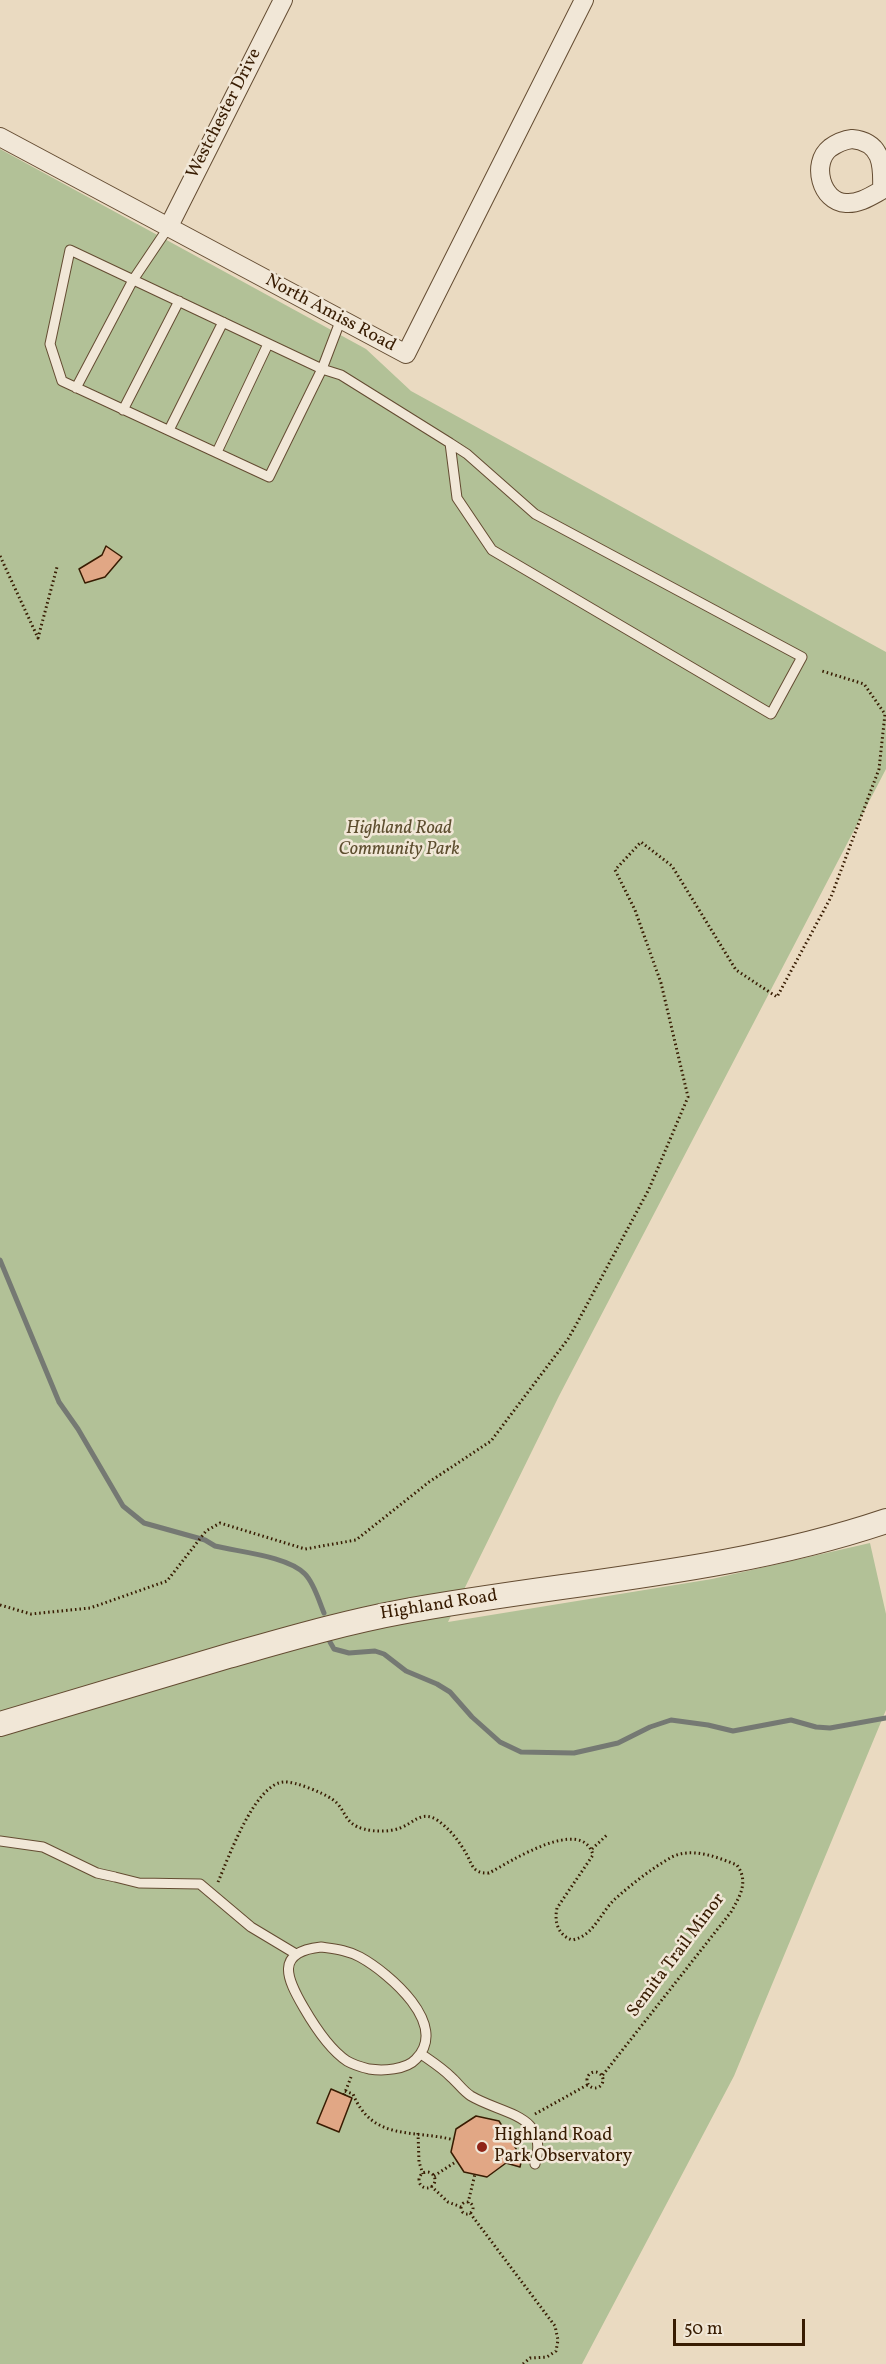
<!DOCTYPE html>
<html>
<head>
<meta charset="utf-8">
<style>
  body { margin:0 }
  #map { position:relative; width:886px; height:2364px; overflow:hidden; background:#eadac1; font-family:Vollkorn,serif }
  canvas { display:block }
  .scale { position:absolute; left:673px; top:2319px; width:132px; height:27px; box-sizing:border-box; border:3px solid #381c02; border-top:0; padding-left:8px; font-size:18px; line-height:21px; white-space:nowrap; color:#381c02; -webkit-text-stroke:4px #f1e7d7; paint-order:stroke }
</style>
</head>
<body>
<div id="map">
<canvas width="886" height="2364"></canvas>
<div class="scale">50 m</div>
</div>
<script>
const context = document.querySelector('canvas').getContext('2d');
context.lineJoin = 'round';
function fill(path, color) { context.fillStyle = color; context.fill(path, 'evenodd'); }
function strokePath(path, color, width, dash) { context.strokeStyle = color; context.lineWidth = width; context.lineCap = dash ? 'butt' : 'round'; context.setLineDash(dash || []); context.stroke(path); }
function write(font, color, halo, rows, align = 'center') {
  context.font = font + ' Vollkorn,serif'; context.lineWidth = 5; context.setLineDash([]); context.textBaseline = 'middle'; context.strokeStyle = halo; context.fillStyle = color; for (const [text, x, y, turn = 0] of rows) {
    context.save(); context.translate(x, y); context.rotate((+turn || 0) * Math.PI / 180); context.textAlign = isNaN(turn) ? turn : align; if (halo) context.strokeText(text, 0, 0); context.fillText(text, 0, 0); context.restore();
  }
}
const green = new Path2D(`
  M0,149L366,349L411,391L886,652V769L559,1396L448,1622L712,1579L870,1543L886,1614V1710L734,2076L582,2364H0Z`);
const stream = new Path2D(`
  M0,1260L59,1402L78,1429L123,1506L144,1523L205,1540L215,1546C239,1552 288,1556 305,1574C314,1583 319,1601 324,1613
  M330,1642L334,1649L349,1653L375,1651L384,1654L406,1671L437,1684L450,1692L472,1717L500,1742L521,1752L574,1753L618,1743L650,1727L671,1720L708,1725L733,1731L791,1720L816,1727L830,1728L886,1718`);
const building = new Path2D(`
  M106,546L122,557L105,577L85,583L79,569L102,555Z
  M331,2089L352,2098L339,2132L317,2123Z
  M476,2116L499,2121L518,2152L523,2153L520,2167L506,2163L487,2177L464,2172L451,2152L456,2129Z`);
const path = new Path2D(`
  M0,556L38,638L57,567
  M0,1605L31,1614L90,1608L167,1581L206,1531L220,1523L305,1549L356,1540L429,1482L491,1441L568,1339L576,1325L649,1189L688,1097L661,983L635,910L615,870L641,842L672,866L736,970L777,997L831,897L879,769L885,714L864,684L822,671
  M592,1849L608,1834
  M218,1882C228,1859 255,1783 284,1782C295,1781 323,1793 332,1799C346,1808 343,1824 364,1829C374,1832 390,1832 400,1828C414,1823 421,1810 437,1820C449,1828 460,1842 467,1855C470,1860 471,1866 476,1870C480,1873 484,1873 489,1873C510,1862 582,1815 593,1855L557,1908C554,1922 558,1935 572,1940C594,1936 600,1913 615,1899C632,1884 652,1868 672,1857C692,1847 717,1857 737,1865C749,1882 740,1896 731,1912L602,2076
  M587 2080a8 8 0 1 1 16 0a8 8 0 1 1-16 0Z
  M345,2091L353,2094C373,2142 413,2129 454,2140
  M344,2095L351,2077
  M535,2114L589,2084
  M418,2133L419,2162L423,2174
  M419 2180a8 8 0 1 1 16 0a8 8 0 1 1-16 0Z
  M434,2176L457,2161
  M431,2186L448,2202L461,2207
  M461 2208a6 6 0 1 1 12 0a6 6 0 1 1-12 0Z
  M468,2203L475,2174
  M470,2213L555,2326L558,2340L556,2351L547,2357L530,2358L523,2364`);
const service = new Path2D(`
  M341,319L322,369L70,250L50,344L62,381L269,477L322,369L341,375L450,443L457,498L492,550L771,714L802,657L535,514L467,454L450,443
  M76,388L133,280L168,228
  M123,410L179,301
  M169,430L223,322
  M217,452L268,344
  M0,1841L43,1847L97,1873L115,1877L139,1883L200,1884L251,1927L296,1954
  M321,1947C335,1949 347,1950 360,1957C389,1973 450,2025 416,2059C406,2070 383,2071 369,2069C361,2067 354,2065 347,2061C329,2049 315,2027 304,2008C287,1979 274,1952 321,1947Z
  M421,2054C431,2061 442,2068 451,2077C458,2083 463,2091 471,2096C503,2115 550,2114 535,2164`);
const minor = new Path2D(`
  M0,137L406,354L584,0
  M852,139C882,142 883,165 882,190C871,196 859,204 846,203C821,202 811,163 830,148C837,143 844,140 852,139Z
  M168,228L283,0`);
const tertiary = new Path2D(`
  M0,1724C76,1701 152,1678 228,1656C285,1640 342,1623 401,1612C563,1582 729,1574 886,1521`);
const markers = [
  [482,2147,6,"#8f2418"]
];
const streetNames = [
  ["Westchester Drive",225,114,-63],
  ["North Amiss Road",330,314,28],
  ["Highland Road",439,1606,-9],
  ["Semita Trail Minor",677,1956,-53]
];
const parkNames = [
  ["Highland Road",399,830],
  ["Community Park",399,851]
];
const poiNames = [
  ["Highland Road",494,2137],
  ["Park Observatory",494,2158]
];
fill(green, '#b2c197');
strokePath(stream, '#757973', 5);
fill(building, '#e1a785');
strokePath(building, '#381c02', 1.5);
strokePath(service, '#644c32', 11);
strokePath(minor, '#644c32', 20);
strokePath(tertiary, '#644c32', 26);
strokePath(path, '#381c02', 3, [1.5, 3]);
strokePath(service, '#f1e7d7', 9);
strokePath(minor, '#f1e7d7', 18);
strokePath(tertiary, '#f1e7d7', 24);
for (const [x, y, r, color] of markers) { const dot = new Path2D(); dot.arc(x, y, r, 0, 2 * Math.PI); context.fillStyle = color; context.fill(dot); strokePath(dot, '#f1e7d7', 2); }
write('18px', '#381c02', '#f1e7d7', streetNames);
write('italic 18px', '#5d4e2f', '#f1e7d7', parkNames);
write('18px', '#381c02', '#f1e7d7', poiNames, 'left');
</script>
</body>
</html>
